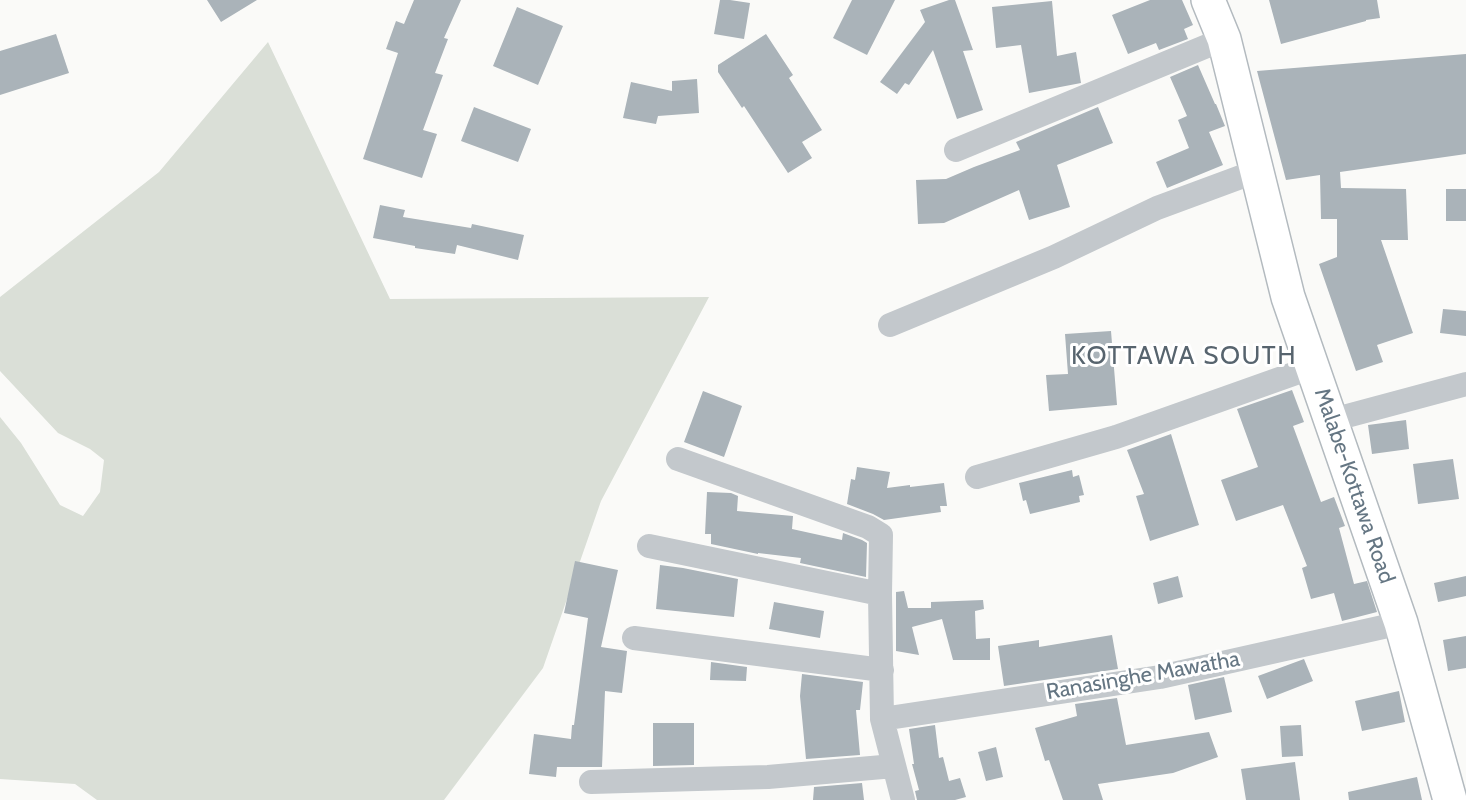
<!DOCTYPE html>
<html>
<head>
<meta charset="utf-8">
<style>
  body { margin:0 }
  canvas { display:block; background:#fafaf8 }
</style>
</head>
<body>
<canvas width="1466" height="800"></canvas>
<script>
const context = document.querySelector('canvas').getContext('2d');
context.lineJoin = 'round';
function fill(path, color) { context.fillStyle = color; context.fill(path, 'evenodd'); }
function strokePath(path, color, width, dash) { context.strokeStyle = color; context.lineWidth = width; context.lineCap = dash ? 'butt' : 'round'; context.setLineDash(dash || []); context.stroke(path); }
function write(font, color, halo, rows, align = 'center') {
  context.font = font + ' Cabin,sans-serif'; context.lineWidth = 6; context.setLineDash([]); context.textBaseline = 'middle'; context.strokeStyle = halo; context.fillStyle = color; for (const [text, x, y, turn = 0] of rows) {
    context.save(); context.translate(x, y); context.rotate((+turn || 0) * Math.PI / 180); context.textAlign = isNaN(turn) ? turn : align; if (halo) context.strokeText(text, 0, 0); context.fillText(text, 0, 0); context.restore();
  }
}
const green = new Path2D(`
  M268,42L390,299L709,297L601,501L543,668L444,800H97L75,784L0,779V417L21,443L60,505L83,516L100,492L104,460L90,449L58,433L0,371V297L159,172Z`);
const building = new Path2D(`
  M207,0H257L221,22Z
  M414,0H461L444,38L448,39L435,73L443,75L423,130L437,134L422,178L363,159L398,53L386,49L396,21L404,24Z
  M720,0H730L750,3L744,39L714,34Z
  M852,0H895L867,55L833,38Z
  M949,0H955L973,50L963,51L983,110L957,119L933,50L909,85L905,83L897,94L880,82L925,22L920,10Z
  M1150,0H1182L1193,25L1184,29L1188,39L1159,50L1156,43L1128,54L1112,15Z
  M1269,0H1377L1380,18L1366,20V21L1281,44Z
  M1052,1L1057,56L1076,52L1081,83L1029,93L1021,45L996,48L992,7Z
  M517,7L563,26L538,85L493,66Z
  M56,34L69,73L0,95V51Z
  M766,34L793,75L789,78L822,130L802,142L812,158L788,173L744,106L742,108L718,72V65Z
  M1466,54V154L1340,172L1341,188L1406,189L1408,240H1381L1413,333L1377,345L1383,362L1356,371L1319,264L1337,257V219H1321L1320,175L1286,180L1257,71Z
  M1198,65L1215,104H1216L1225,126L1209,132L1223,165L1167,188L1156,162L1189,148L1178,120L1187,116L1170,77Z
  M697,79L699,113L658,116L656,124L623,118L631,82L672,91V81Z
  M474,107L531,129L518,162L461,141Z
  M1098,107L1113,143L1057,165L1070,207L1029,220L1019,190L944,223L918,224L916,180L946,179L974,167L1020,150L1016,142Z
  M1446,189H1466V221H1446Z
  M380,205L405,210L403,217L471,228L472,224L524,235L518,260L457,245L455,254L415,248V246L373,238Z
  M1443,309L1466,311V336L1440,333Z
  M1111,331L1117,405L1049,411L1046,375L1068,374L1065,334Z
  M1292,390L1304,422L1293,426L1321,502L1334,497L1345,526L1339,528L1354,584L1367,581L1377,612L1342,621L1334,593L1311,599L1302,568L1307,566L1283,505L1236,521L1221,480L1258,467L1237,409Z
  M703,391L742,406L724,457L684,442Z
  M1406,420L1409,449L1372,454L1368,425Z
  M1171,434L1199,525L1150,541L1136,496L1144,494L1127,450Z
  M1453,459L1459,499L1418,504L1413,464Z
  M857,467L890,472L887,488L910,485V487L944,483L947,506H940L941,512L884,520L873,514L847,504L851,479L855,480Z
  M1072,470L1073,477L1079,475L1084,495L1079,496L1080,502L1030,514L1026,500L1023,501L1019,483Z
  M707,492L731,493L738,496L737,511L793,516L792,529L842,540L843,533L862,540L867,543L866,577L800,563L801,558L758,553V554L711,544V534H705Z
  M575,561L618,570L601,647L627,651L622,693L605,691L602,767H557L556,777L529,774L534,734L571,739L572,725H574L588,618L564,613Z
  M660,565L683,568L738,579L734,617L656,609Z
  M1178,576L1183,597L1158,604L1153,583Z
  M1466,576V596L1438,602L1434,583Z
  M904,591L908,608H931V602L983,600L984,609L975,611L976,639L990,638V660H953L942,619L912,627L919,655L896,651V592Z
  M774,602L824,611L820,638L769,629Z
  M1112,635L1118,669L1004,686L998,646L1039,640V647Z
  M1466,636V668L1448,671L1443,640Z
  M1304,659L1313,681L1267,699L1258,676Z
  M711,662L747,667L746,681L710,680Z
  M802,674L863,682L860,710H856L860,755L806,759L800,696Z
  M1224,677L1232,712L1195,720L1188,685Z
  M1399,691L1405,722L1362,731L1355,701Z
  M1117,698L1126,745L1209,732L1218,757L1173,773L1098,784L1103,800H1063L1049,760L1045,761L1035,728L1077,716L1075,704Z
  M653,723H694V765L653,766Z
  M935,725L939,758L943,757L949,781L960,778L966,797L955,800H917L915,791L919,790L912,764H914L909,729Z
  M1301,725L1303,756L1282,757L1280,726Z
  M996,747L1003,777L986,781L978,752Z
  M1295,762L1300,800H1246L1241,769Z
  M1417,777L1422,800H1349L1348,792Z
  M862,783L864,800H813L814,787Z`);
const minor = new Path2D(`
  M956,150L1224,39
  M890,325L1054,257L1157,208L1257,171
  M1332,420L1466,384
  M678,459L868,527L881,535L880,594L882,719L903,800
  M977,477L1116,437L1313,367
  M649,546L880,594
  M634,638L882,670
  M882,719L1160,677L1401,623
  M591,782L768,777L894,766`);
const secondary = new Path2D(`
  M1208,0L1224,39L1288,297L1401,623L1450,800`);
const streetNames = [
  ["Malabe-Kottawa Road",1354,486,71],
  ["Ranasinghe Mawatha",1143,676,-10]
];
const quarterNames = [
  ["KOTTAWA SOUTH",1184,356]
];
fill(green, '#dadfd7');
fill(building, '#aab3b9');
strokePath(secondary, '#b3babf', 36);
strokePath(minor, '#c3c8cc', 24);
strokePath(secondary, '#fff', 33);
write('22px', '#657683', '#fff', streetNames);
context.letterSpacing = '1.5px';
write('26px', '#57646e', '#fff', quarterNames);
context.letterSpacing = '0px';
</script>
</body>
</html>
